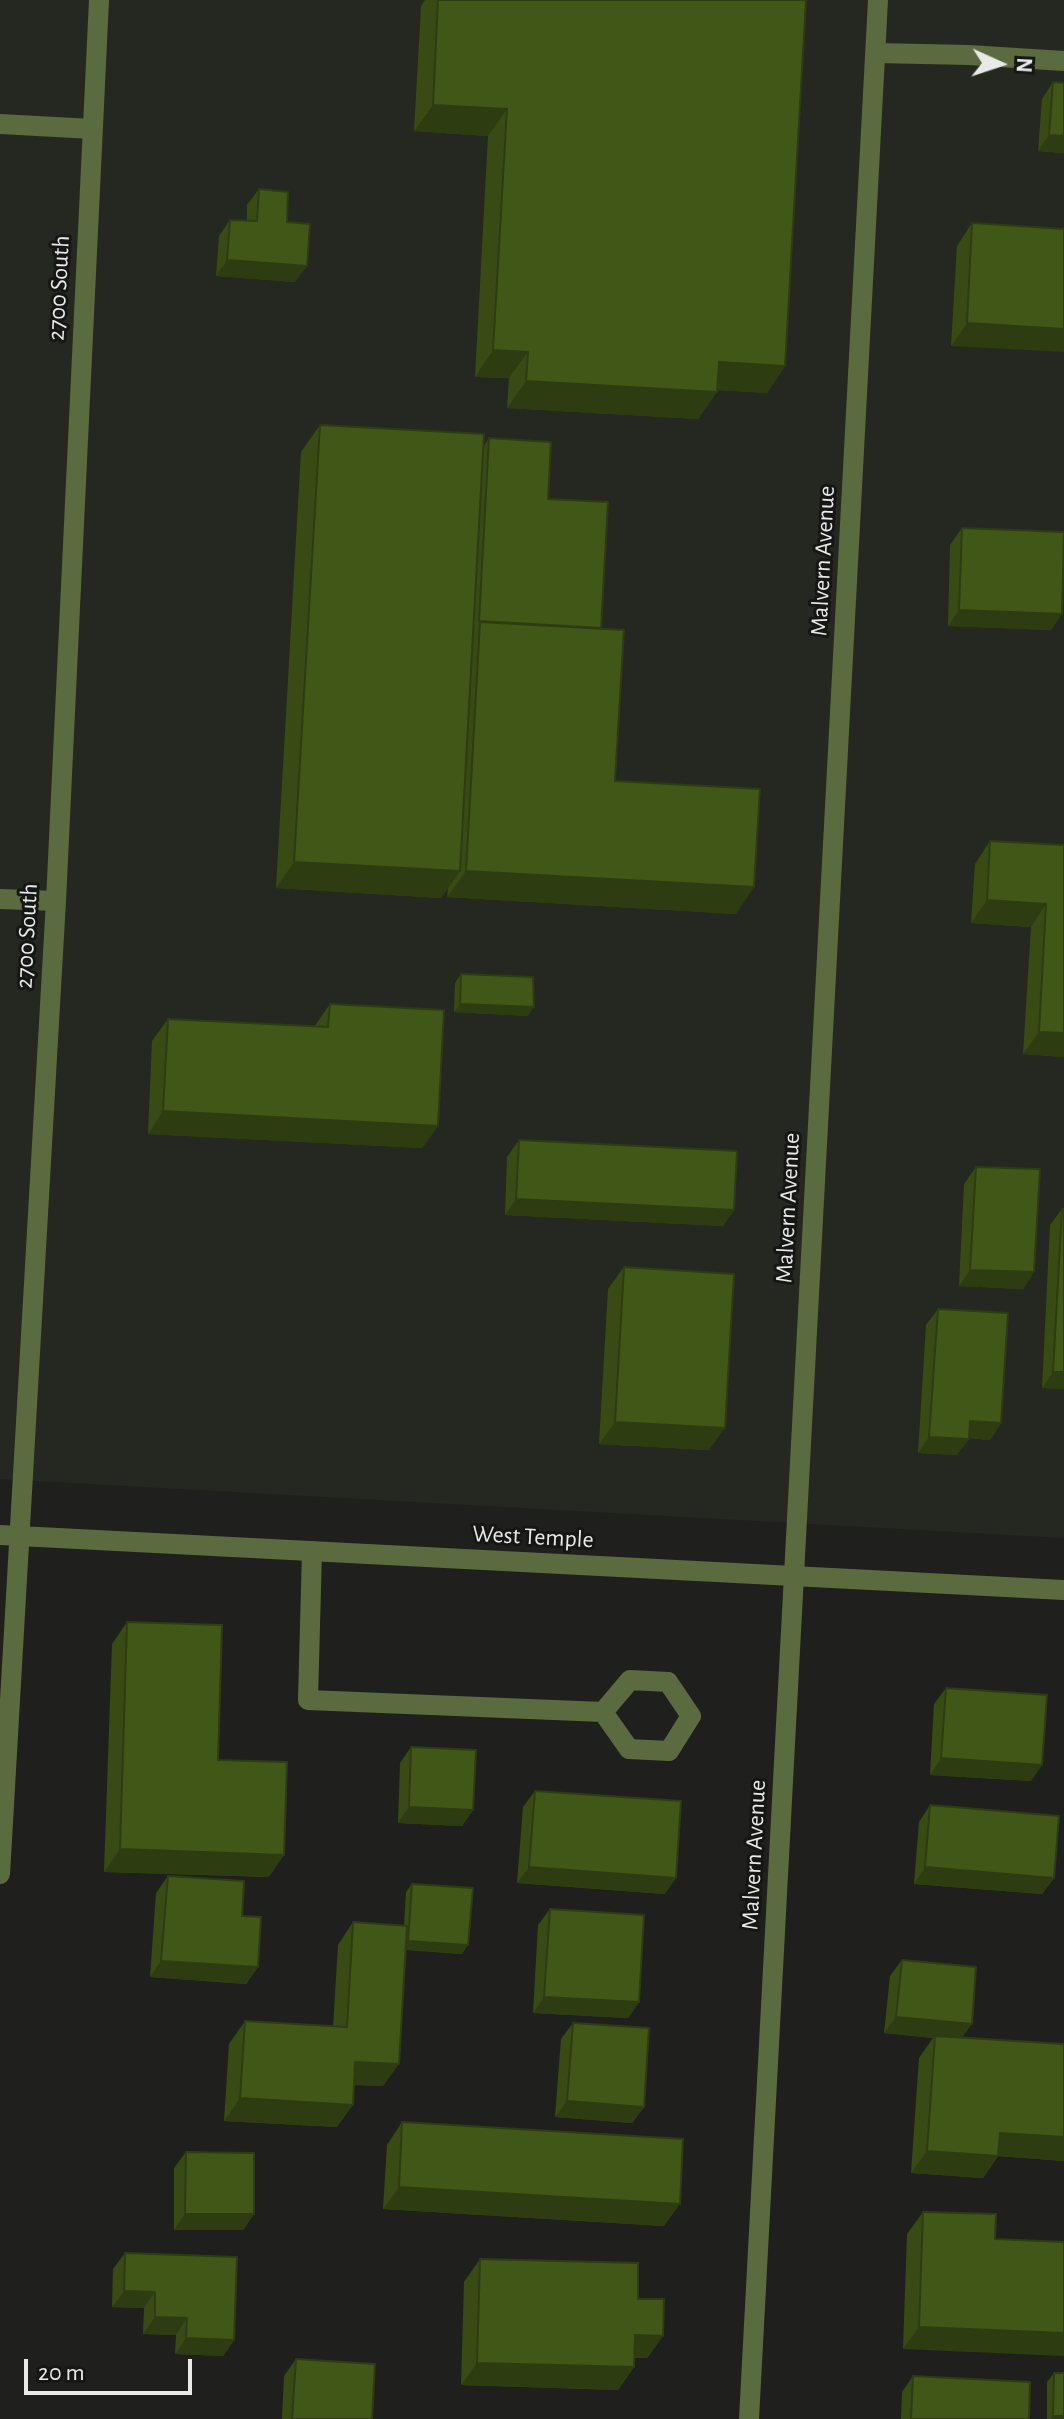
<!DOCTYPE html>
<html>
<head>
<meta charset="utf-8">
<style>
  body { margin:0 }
  #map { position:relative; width:1064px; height:2419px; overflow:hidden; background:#1f201e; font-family:"Alegreya Sans",sans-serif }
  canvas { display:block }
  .north { position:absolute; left:960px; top:24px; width:80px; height:80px; -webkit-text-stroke:6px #161714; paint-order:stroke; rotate:93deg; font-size:22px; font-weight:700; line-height:32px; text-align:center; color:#e8e9e8 }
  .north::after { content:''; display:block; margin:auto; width:28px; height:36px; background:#e8e9e8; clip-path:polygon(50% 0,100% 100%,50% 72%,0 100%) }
  .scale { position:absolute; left:24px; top:2359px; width:168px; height:36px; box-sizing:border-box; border:4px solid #e8e9e8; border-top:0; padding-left:10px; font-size:24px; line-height:28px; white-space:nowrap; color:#e8e9e8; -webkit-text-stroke:6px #161714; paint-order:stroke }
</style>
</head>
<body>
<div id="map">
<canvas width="1064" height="2419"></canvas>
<div class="north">N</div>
<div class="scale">20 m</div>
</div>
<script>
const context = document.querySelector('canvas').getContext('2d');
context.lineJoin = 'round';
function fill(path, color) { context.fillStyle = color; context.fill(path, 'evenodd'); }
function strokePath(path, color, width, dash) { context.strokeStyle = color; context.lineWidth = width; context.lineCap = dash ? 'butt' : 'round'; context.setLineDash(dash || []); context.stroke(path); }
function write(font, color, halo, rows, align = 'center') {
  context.font = font + ' "Alegreya Sans",sans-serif'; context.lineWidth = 6; context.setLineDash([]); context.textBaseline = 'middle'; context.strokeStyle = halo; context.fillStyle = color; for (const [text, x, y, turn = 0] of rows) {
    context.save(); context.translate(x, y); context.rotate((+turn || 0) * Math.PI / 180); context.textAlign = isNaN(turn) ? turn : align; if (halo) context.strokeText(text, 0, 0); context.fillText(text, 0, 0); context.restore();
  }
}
const built = new Path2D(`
  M0,0H1064V1538L0,1479Z`);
const service = new Path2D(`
  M876,53L969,55L1064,61
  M0,899L56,901
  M312,1551L308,1700L603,1712L629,1749L669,1751L691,1716L668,1682L630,1680L603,1712`);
const minor = new Path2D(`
  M0,124L92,129
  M749,2419L878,0`);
const tertiary = new Path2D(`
  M0,1535L1064,1590
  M0,1874L56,901L99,0`);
const wall = new Path2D(`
  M425,0H806L785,366L767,393L717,390L698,419L507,408L509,378L475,377L488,136L414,131L421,6Z
  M1053,82L1064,83V153L1038,151L1042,99Z
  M259,189L287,222L295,282L216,276L219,236L230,220H247V205Z
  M972,223L1064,229L951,346L957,246Z
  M320,425L484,446L489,438L548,499L601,628L615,781L736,914L447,897L448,888L441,898L276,888L301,452Z
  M962,528L1051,630L948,626L950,545Z
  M990,841L1064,846V1057L1023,1054L1031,927L971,923L975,864Z
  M461,974L528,1016L454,1012L455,983Z
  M330,1004L438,1126L422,1148L148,1134L152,1041L168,1019L314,1027Z
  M519,1140L734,1210L723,1226L505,1215L507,1157Z
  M976,1167L1034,1272L1023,1289L959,1286L964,1184Z
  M1062,1209H1064V1389L1042,1388L1050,1225Z
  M624,1267L709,1450L599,1444L608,1289Z
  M938,1309L1001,1423L990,1440L969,1438L957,1455L918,1453L926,1325Z
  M127,1622L218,1760L269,1877L104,1872L112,1644Z
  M946,1688L1031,1781L930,1775L934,1704Z
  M411,1747L473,1810L462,1826L398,1823L400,1763Z
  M535,1791L665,1894L517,1883L523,1807Z
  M930,1805L1054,1878L1042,1894L914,1884L919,1822Z
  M168,1876L242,1916L258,1967L246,1984L150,1977L156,1893Z
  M412,1884L462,1954L406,1950L383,2086L354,2085L337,2127L224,2121L229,2044L245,2021L333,2027L338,1945L353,1922L404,1926L406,1892Z
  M550,1909L639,2002L628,2018L533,2013L538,1925Z
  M902,1960L962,2037L1064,2044V2161L998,2156L983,2178L911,2173L919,2058L933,2038L884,2033L890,1976Z
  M573,2023L644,2107L632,2123L555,2117L561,2039Z
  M402,2122L664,2226L383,2209L387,2145Z
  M186,2152L254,2214L243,2230H174V2168Z
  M923,2212L995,2239L903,2349L907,2234Z
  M125,2253L234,2340L223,2356L175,2354L176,2335L143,2334L144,2308L112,2307L113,2269Z
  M480,2259L638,2299L663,2336L647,2358H634V2367L618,2390L461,2385L464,2282Z
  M296,2359L372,2419H282L284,2376Z
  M1054,2373L1064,2419H1047V2382Z
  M913,2376L1029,2419H901L902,2392Z`);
const shadedWall = new Path2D(`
  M433,105L507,109L488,136L414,131Z
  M1049,135L1064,136V153L1038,151Z
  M227,260L307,266L295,282L216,276Z
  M967,323L1064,329V352L951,346Z
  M493,350L528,352L509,378L475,377Z
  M719,362L785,366L767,393L700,389Z
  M526,381L717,392L698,419L507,408Z
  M959,610L1062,614L1051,630L948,626Z
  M294,862L460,871L441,898L276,888Z
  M466,871L754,887L736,914L447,897Z
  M987,900L1046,904L1031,927L971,923Z
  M460,1004L534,1007L528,1016L454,1012Z
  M1039,1032L1064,1033V1057L1023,1054Z
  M163,1111L438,1126L422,1148L148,1134Z
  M516,1199L734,1210L723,1226L505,1215Z
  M970,1270L1034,1272L1023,1289L959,1286Z
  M1053,1372H1064V1389L1042,1388Z
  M970,1421L1001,1423L990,1440L958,1437Z
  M615,1422L725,1428L709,1450L599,1444Z
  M929,1437L969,1439L957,1455L918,1453Z
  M941,1758L1042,1765L1031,1781L930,1775Z
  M409,1807L473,1810L462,1826L398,1823Z
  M120,1849L284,1855L269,1877L104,1872Z
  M529,1867L676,1878L665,1894L517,1883Z
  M925,1867L1054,1878L1042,1894L914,1884Z
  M408,1941L468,1945L462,1954L401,1949Z
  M161,1961L258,1967L246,1984L150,1977Z
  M544,1997L639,2002L628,2018L533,2013Z
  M896,2017L972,2024L960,2040L935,2036L933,2038L884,2033Z
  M355,2062L399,2064L383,2086L340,2084Z
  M240,2098L353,2105L337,2127L224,2121Z
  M567,2101L644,2107L632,2123L555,2117Z
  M1000,2133L1064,2137V2161L998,2156L983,2178L911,2173L927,2151Z
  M399,2187L680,2204L664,2226L383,2209Z
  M185,2214H254L243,2230H174Z
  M124,2291L155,2292L144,2308L112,2307Z
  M155,2317L187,2318L176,2335L143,2334Z
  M919,2327L1064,2333V2356L903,2349Z
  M635,2335L663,2336L647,2358L619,2357Z
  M186,2338L234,2340L223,2356L175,2354Z
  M477,2363L634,2367L618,2390L461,2385Z
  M1053,2416H1064V2419H1051Z`);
const building = new Path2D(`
  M438,0H806L785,366L719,362L717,392L526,381L528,352L493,350L507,109L433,105Z
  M1053,82L1064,83V136L1049,135Z
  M259,189L288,192L287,222L310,224L307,266L227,260L230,220L257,221Z
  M972,223L1064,229V329L967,323Z
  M320,425L484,434L460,871L294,862Z
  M489,438L551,442L548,499L608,502L601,628L479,621Z
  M962,528L1064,532L1062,614L959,610Z
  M480,622L624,630L615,781L760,789L754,887L466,871Z
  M990,841L1064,845V1033L1039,1032L1046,904L987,900Z
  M461,974L533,977L534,1007L460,1004Z
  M330,1004L444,1010L438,1126L163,1111L168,1019L328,1027Z
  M519,1140L737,1151L734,1210L516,1199Z
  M976,1167L1040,1169L1034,1272L970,1270Z
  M1062,1209H1064V1372H1053Z
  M624,1267L734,1274L725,1428L615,1422Z
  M938,1309L1008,1313L1001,1423L970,1421L969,1439L929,1437Z
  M127,1622L222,1625L218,1760L287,1762L284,1855L120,1849Z
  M946,1688L1047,1695L1042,1765L941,1758Z
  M411,1747L476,1750L473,1810L409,1807Z
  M535,1791L681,1801L676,1878L529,1867Z
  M930,1805L1059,1816L1054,1878L925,1867Z
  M168,1876L244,1881L242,1916L261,1917L258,1967L161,1961Z
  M412,1884L473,1888L468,1945L408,1941Z
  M550,1909L644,1915L639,2002L544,1997Z
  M353,1922L407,1926L399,2064L355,2062L353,2105L240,2098L245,2021L347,2027Z
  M902,1960L976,1967L972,2024L896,2017Z
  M573,2023L649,2028L644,2107L567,2101Z
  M935,2036L1064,2044V2137L1000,2133L998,2156L927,2151Z
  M402,2122L683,2139L680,2204L399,2187Z
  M186,2152L254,2153V2214H185Z
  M923,2212L996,2214L995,2239L1064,2242V2333L919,2327Z
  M125,2253L237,2257L234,2340L186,2338L187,2318L155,2317V2292L124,2291Z
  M480,2259L638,2263V2299H664L663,2336L635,2335L634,2367L477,2363Z
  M296,2359L375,2364L372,2419H292Z
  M1054,2373H1064V2416H1053Z
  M913,2376L1030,2382L1029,2419H911Z`);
const streetNames = [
  ["2700 South",59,288,-87],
  ["Malvern Avenue",823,561,-87],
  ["2700 South",27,936,-87],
  ["Malvern Avenue",788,1208,-87],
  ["West Temple",533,1537,3],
  ["Malvern Avenue",754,1855,-87]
];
fill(built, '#252820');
strokePath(service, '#5a6b40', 20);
strokePath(minor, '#5a6b40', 20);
strokePath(tertiary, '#5a6b40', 20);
fill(wall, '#384b15');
fill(shadedWall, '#2e3d11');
fill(building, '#415718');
strokePath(building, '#2e3d11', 2);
write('24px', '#e8e9e8', '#161714', streetNames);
</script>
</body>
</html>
